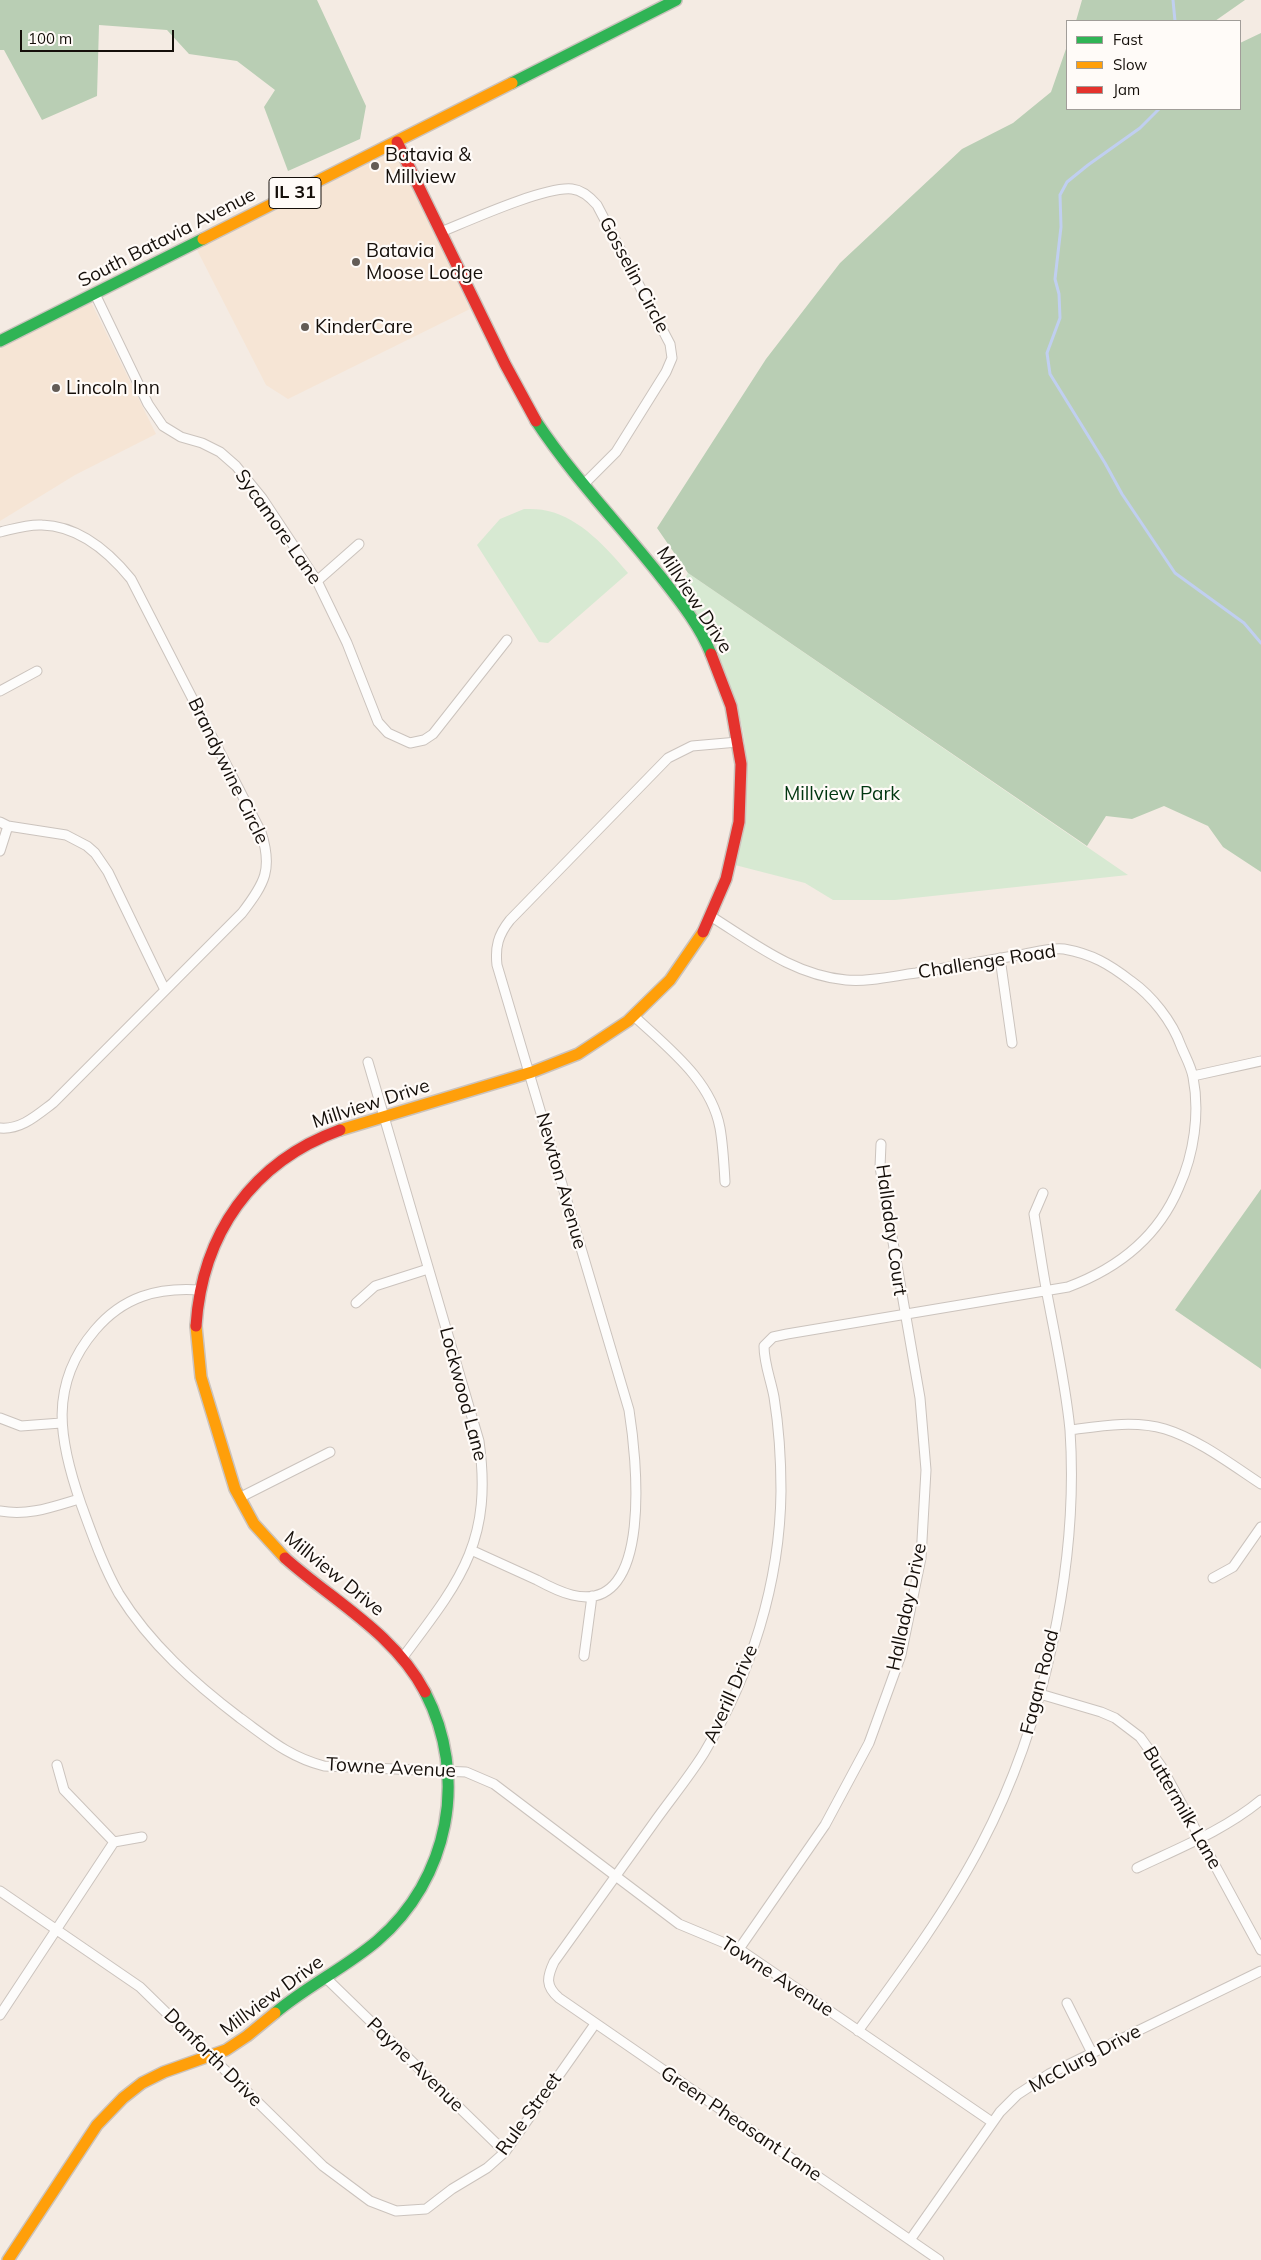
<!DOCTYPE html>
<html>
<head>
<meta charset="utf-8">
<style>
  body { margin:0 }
  #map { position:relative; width:1261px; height:2260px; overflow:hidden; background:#f4ebe3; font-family:Mulish,sans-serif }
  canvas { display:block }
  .legend { position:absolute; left:1066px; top:20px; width:175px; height:90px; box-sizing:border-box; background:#fffbf8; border:1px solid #a19d99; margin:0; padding:6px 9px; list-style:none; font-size:15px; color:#150f0a }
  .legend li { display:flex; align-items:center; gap:10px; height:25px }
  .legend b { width:25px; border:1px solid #a19d99 }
  .scale { position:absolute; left:20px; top:30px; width:154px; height:22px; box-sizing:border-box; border:2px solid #150f0a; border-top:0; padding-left:6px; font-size:15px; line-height:18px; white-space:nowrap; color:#150f0a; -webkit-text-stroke:4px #fffbf8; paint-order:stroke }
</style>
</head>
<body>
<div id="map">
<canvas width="1261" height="2260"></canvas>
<ul class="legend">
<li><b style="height:6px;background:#30b455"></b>Fast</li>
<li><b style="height:6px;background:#ff9f0a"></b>Slow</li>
<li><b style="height:6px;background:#e5322d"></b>Jam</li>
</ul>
<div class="scale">100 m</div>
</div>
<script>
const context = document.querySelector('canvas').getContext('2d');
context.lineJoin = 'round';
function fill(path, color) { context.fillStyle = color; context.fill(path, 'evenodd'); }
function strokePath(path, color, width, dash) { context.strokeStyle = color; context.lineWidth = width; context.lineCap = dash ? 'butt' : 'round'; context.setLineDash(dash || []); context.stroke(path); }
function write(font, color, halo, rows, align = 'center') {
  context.font = font + ' Mulish,sans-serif'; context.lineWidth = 4.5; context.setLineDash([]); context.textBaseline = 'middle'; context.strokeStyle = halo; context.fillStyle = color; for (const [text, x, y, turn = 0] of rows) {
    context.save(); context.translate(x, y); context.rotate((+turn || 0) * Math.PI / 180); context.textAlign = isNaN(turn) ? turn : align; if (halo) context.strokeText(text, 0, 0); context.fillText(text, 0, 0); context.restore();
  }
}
const built = new Path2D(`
  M395,150L470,309L288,399L266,385L195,246Z
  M90,300L156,434L75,475L0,521V349Z`);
const green = new Path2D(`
  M524,509C532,509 540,509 548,511C580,518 608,549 628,573L548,643L539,642L477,545L500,519Z
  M688,573L1128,875L895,900H833L805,883L735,865C742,822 750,780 744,737C738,690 700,633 678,591Z`);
const forest = new Path2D(`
  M0,0H317L366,106L360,139L288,171L264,107L275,90L237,61L189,54L167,30L99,25L97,96L42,120L4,50H0Z
  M1082,0H1245L1215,21H1076Z
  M1261,33V872L1223,847L1208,826L1164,806L1132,819L1106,816L1087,846L688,573L657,528L766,359L840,263L962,149L1013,123L1051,92L1067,46V109H1240V43Z
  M1261,1189V1369L1175,1310Z`);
const stream = new Path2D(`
  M1173,0L1175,21
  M1159,109L1140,128L1088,165L1067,182L1060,195L1061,227L1055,279L1059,294L1060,318L1047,353L1050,374L1105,463L1122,494L1175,573L1244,623L1261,643`);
const street = new Path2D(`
  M441,232C468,221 545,186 572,189C582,190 590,197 597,205L670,344L672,358L666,372L616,452L584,484
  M95,294L148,404L163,426L181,437L202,443L220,452L236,466L262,498L317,581L347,643L378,722L388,733L410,743L424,740L433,734L507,640
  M0,532C13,529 28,524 42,525C78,526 109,552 131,579L261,832C273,869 265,883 242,913L53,1103C37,1115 21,1130 0,1128
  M317,581L359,544
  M0,691L37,671
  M0,822L8,826L66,835L87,846L95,853L108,872L165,990
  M0,851L8,826
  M712,917C755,944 794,975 846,980C869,982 893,976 916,973C950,967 985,961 1019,955C1032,953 1051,947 1064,949C1092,954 1109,964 1131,981C1152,996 1172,1021 1181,1046C1185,1056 1191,1066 1193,1077C1200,1113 1194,1154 1179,1187C1158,1237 1119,1268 1068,1287L787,1334L773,1337L764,1346C764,1364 771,1380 774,1397C779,1428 781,1460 781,1491C780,1584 751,1674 704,1753C689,1777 670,1800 653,1824C620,1870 587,1916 554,1962C547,1977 545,1986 559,1998L939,2260
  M1000,958L1012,1043
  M635,1017C668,1048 711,1080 720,1128C723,1145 724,1164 725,1182
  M368,1062L479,1441C493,1542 460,1581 403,1657
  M1193,1076L1261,1061
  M200,1290C157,1287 123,1297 95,1330C48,1385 59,1441 81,1504C92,1534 103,1566 119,1594C150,1644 194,1683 240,1718C269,1739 289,1757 324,1766L466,1772L494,1784L679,1924L739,1949L992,2122
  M356,1303L375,1286L428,1269
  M0,1418L21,1426L61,1423
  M1070,1430C1100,1426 1134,1420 1165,1429C1198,1439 1232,1465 1261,1484
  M239,1498L330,1452
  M0,1511C29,1516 52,1507 79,1499
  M471,1550C493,1560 515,1570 537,1580C548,1586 560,1592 572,1595C655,1616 636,1454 629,1410L497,965C495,947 498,935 510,920L668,758L692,746L738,742
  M1213,1578L1233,1567L1261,1527
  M584,1656L592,1596
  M1040,1694L1101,1712L1115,1718L1140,1737L1161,1766L1261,1950
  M57,1765L64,1790L114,1842
  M1137,1868C1179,1848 1225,1830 1261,1800
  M0,1891L140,1987L323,2166L370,2201L396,2211L426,2209L452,2189L487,2168L505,2152L595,2024
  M739,1949L825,1825L869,1743L901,1655L921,1558L926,1470L920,1398L880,1167L881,1144
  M326,1978L505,2152
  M1067,2003L1092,2053
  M0,2015L114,1842L142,1837
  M858,2031C902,1971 947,1910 981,1845C1044,1725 1079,1565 1070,1430C1066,1388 1057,1346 1049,1304C1043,1274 1039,1244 1034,1214L1043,1193
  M910,2240L1000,2112L1017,2095L1049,2074L1261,1971`);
const fast = new Path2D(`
  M512,83L676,0
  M0,341L203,239
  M536,421C573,477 620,525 661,577C679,600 700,626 711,654
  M275,2013C307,1986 345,1968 377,1941C449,1879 469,1777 425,1692`);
const slow = new Path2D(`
  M203,239L512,83
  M340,1130L532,1072L578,1054L628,1021L670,980L703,932
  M196,1326L201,1377L235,1489L254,1524L285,1558
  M8,2260L97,2125L123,2098L142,2083L164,2072L226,2050L247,2036L275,2013`);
const jam = new Path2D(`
  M397,142L505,364L536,421
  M703,932L726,879L739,822L741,764L731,706L711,654
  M196,1326C202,1234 252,1162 340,1130
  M285,1558C333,1601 394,1633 425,1692`);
const markers = [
  [375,166,5,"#635c56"],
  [356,262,5,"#635c56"],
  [305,327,5,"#635c56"],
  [56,388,5,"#635c56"]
];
const shields = [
  [295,193,52]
];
const shieldNames = [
  ["IL 31",295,193]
];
const poiNames = [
  ["Batavia &",385,155],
  ["Millview",385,177],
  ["Batavia",366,251],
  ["Moose Lodge",366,273],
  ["KinderCare",315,327],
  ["Lincoln Inn",66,388]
];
const streetNames = [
  ["South Batavia Avenue",167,238,-27],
  ["Gosselin Circle",634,275,62],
  ["Sycamore Lane",278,527,55],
  ["Millview Drive",694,600,57],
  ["Brandywine Circle",228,771,64],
  ["Challenge Road",987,962,-9],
  ["Millview Drive",371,1104,-18],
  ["Newton Avenue",561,1181,74],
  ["Halladay Court",891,1230,82],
  ["Lockwood Lane",463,1394,75],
  ["Millview Drive",334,1574,39],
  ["Halladay Drive",907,1607,-78],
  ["Fagan Road",1040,1682,-76],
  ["Averill Drive",731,1694,-66],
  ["Towne Avenue",391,1768,3],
  ["Buttermilk Lane",1182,1808,60],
  ["Towne Avenue",777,1977,33],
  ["Millview Drive",272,1996,-36],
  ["Danforth Drive",213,2058,45],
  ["McClurg Drive",1085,2059,-28],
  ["Payne Avenue",415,2065,44],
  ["Rule Street",529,2114,-54],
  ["Green Pheasant Lane",741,2124,34]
];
const parkNames = [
  ["Millview Park",842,794]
];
fill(built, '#f6e5d5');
fill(green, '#d7e9d2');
fill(forest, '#b9ceb4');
strokePath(stream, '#c0cff0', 3);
strokePath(street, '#cbc3bd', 11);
strokePath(fast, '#cbc3bd', 14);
strokePath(slow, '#cbc3bd', 14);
strokePath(jam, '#cbc3bd', 14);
strokePath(street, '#fdfcfb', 9);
strokePath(fast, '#30b455', 11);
strokePath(slow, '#ff9f0a', 11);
strokePath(jam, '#e5322d', 11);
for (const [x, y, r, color] of markers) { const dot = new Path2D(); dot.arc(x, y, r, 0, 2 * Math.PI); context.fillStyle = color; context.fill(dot); strokePath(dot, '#fffbf8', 2); }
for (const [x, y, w] of shields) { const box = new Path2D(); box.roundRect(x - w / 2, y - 15.5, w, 31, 4); context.fillStyle = '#fffbf8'; context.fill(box); strokePath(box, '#150f0a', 1); }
write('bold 18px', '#150f0a', null, shieldNames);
write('19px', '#150f0a', '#fffbf8', poiNames, 'left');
write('19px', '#150f0a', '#fffbf8', streetNames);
write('19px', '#003610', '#fffbf8', parkNames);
</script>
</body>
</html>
